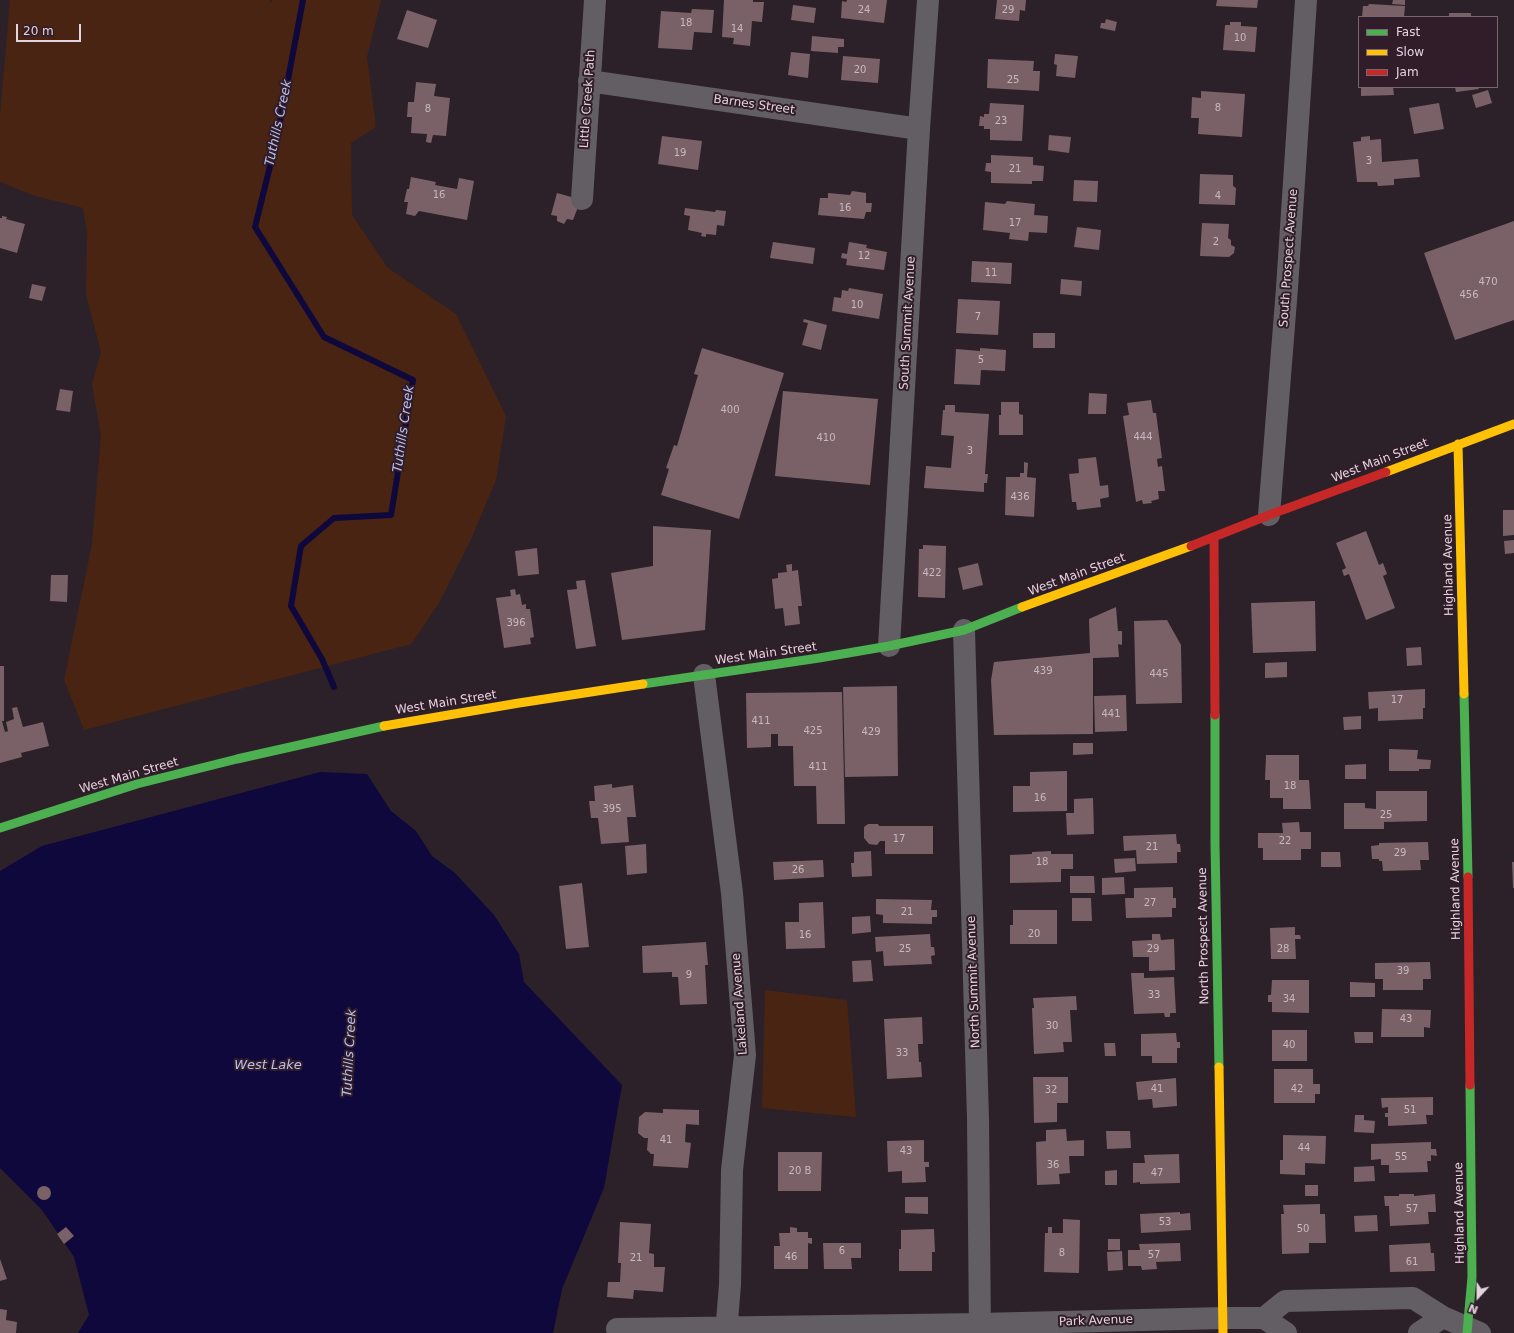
<!DOCTYPE html>
<html>
<head>
<meta charset="utf-8">
<style>
  body { margin:0 }
  #map { position:relative; width:1514px; height:1333px; overflow:hidden; background:#2c2129; font-family:"DejaVu Sans",sans-serif }
  canvas { display:block }
  .legend { position:absolute; left:1358px; top:16px; width:140px; height:72px; box-sizing:border-box; background:#311c2a; border:1px solid #786672; margin:0; padding:5px 7px; list-style:none; font-size:12px; color:#e3d5dd }
  .legend li { display:flex; align-items:center; gap:8px; height:20px }
  .legend b { width:20px; border:1px solid #786672 }
  .north { position:absolute; left:1458px; top:1277px; width:40px; height:40px; -webkit-text-stroke:3px #311c2a; paint-order:stroke; rotate:201deg; font-size:11px; font-weight:700; line-height:16px; text-align:center; color:#e3d5dd }
  .north::after { content:''; display:block; margin:auto; width:14px; height:18px; background:#e3d5dd; clip-path:polygon(50% 0,100% 100%,50% 72%,0 100%) }
  .scale { position:absolute; left:16px; top:24px; width:65px; height:18px; box-sizing:border-box; border:2px solid #e3d5dd; border-top:0; padding-left:5px; font-size:12px; line-height:14px; white-space:nowrap; color:#e3d5dd; -webkit-text-stroke:3px #311c2a; paint-order:stroke }
</style>
</head>
<body>
<div id="map">
<canvas width="1514" height="1333"></canvas>
<ul class="legend">
<li><b style="height:5px;background:#4caf50"></b>Fast</li>
<li><b style="height:5px;background:#ffc107"></b>Slow</li>
<li><b style="height:5px;background:#c62828"></b>Jam</li>
</ul>
<div class="north">N</div>
<div class="scale">20 m</div>
</div>
<script>
const context = document.querySelector('canvas').getContext('2d');
context.lineJoin = 'round';
function fill(path, color) { context.fillStyle = color; context.fill(path, 'evenodd'); }
function strokePath(path, color, width, dash) { context.strokeStyle = color; context.lineWidth = width; context.lineCap = dash ? 'butt' : 'round'; context.setLineDash(dash || []); context.stroke(path); }
function write(font, color, halo, rows, align = 'center') {
  context.font = font + ' "DejaVu Sans",sans-serif'; context.lineWidth = 4; context.setLineDash([]); context.textBaseline = 'middle'; context.strokeStyle = halo; context.fillStyle = color; for (const [text, x, y, turn = 0] of rows) {
    context.save(); context.translate(x, y); context.rotate((+turn || 0) * Math.PI / 180); context.textAlign = isNaN(turn) ? turn : align; if (halo) context.strokeText(text, 0, 0); context.fillText(text, 0, 0); context.restore();
  }
}
const green = new Path2D(`
  M10,0H270V3L273,0H381L367,57L376,127L351,143L352,215L388,268L456,314L506,416L496,480L472,537L439,603L411,644L84,730L64,680L92,544L101,435L92,385L101,352L86,294L87,232L83,208L35,196L0,182V116Z
  M765,990L847,1000L856,1117L762,1108Z`);
const water = new Path2D(`
  M320,772L367,774L391,811L416,831L432,856L455,873L494,915L519,954L524,982L622,1085L604,1188L562,1289L553,1333H78L89,1315L74,1257L42,1210L0,1168V871L42,846Z`);
const stream = new Path2D(`
  M303,0L277,138L255,227L324,337L413,380L391,515L334,518L301,546L291,606L322,659L334,687`);
const building = new Path2D(`
  M724,0H753V2H764L762,22L752,21L750,46L733,44L734,38L722,37Z
  M847,0H887L884,23L841,18L842,1L846,2Z
  M997,0H1026L1025,11L1020,10L1019,21L995,19Z
  M1217,0H1258L1257,8L1216,6Z
  M1393,0H1405V5L1392,4Z
  M1369,4L1405,6L1404,17H1362L1363,6H1368Z
  M793,5L816,8L814,23L791,20Z
  M692,9L714,10L712,33L694,32L692,50L658,48L661,11L691,13Z
  M407,10L437,20L428,48L397,39Z
  M1449,13H1471V17H1449Z
  M1106,19L1117,22L1115,31L1100,28L1101,23H1105Z
  M1230,22H1241V26L1257,27L1255,52L1223,50L1225,25H1230Z
  M812,36L844,39V47H838V53L811,51Z
  M791,52L810,54L808,78L788,75Z
  M1055,54L1078,56L1075,78L1056,76L1057,65L1054,64Z
  M843,56L880,59L878,83L841,80Z
  M988,59L1034,61L1033,71H1040L1039,91L987,88Z
  M416,82L436,84L434,96L450,98L446,136L433,135L431,143L426,142L427,134L411,133L412,117H407L408,102H414Z
  M1361,87H1393L1394,95L1361,96Z
  M1455,87H1478L1479,89L1456,92Z
  M1488,90L1492,103L1476,108L1472,95Z
  M1201,91L1245,94L1242,137L1198,134L1199,118H1191L1192,97L1201,98Z
  M990,103L1024,105L1022,141L990,140V129H984V126H979L980,116L984,117V114H989Z
  M1439,103L1444,129L1414,134L1409,108Z
  M1049,135L1071,137L1069,153L1048,150Z
  M662,136L702,141L698,170L658,164Z
  M1370,136V140L1381,139L1382,162L1418,159L1420,177L1394,179V185L1378,186L1377,182H1357L1353,142L1361,141V137Z
  M991,155L1033,157V165L1044,166L1043,181H1032V184L991,183V172L985,171L986,163H991Z
  M1200,174L1233,175V186L1236,188L1235,205L1199,204Z
  M411,177L436,182L435,185L457,189L459,178L474,181L467,220L419,211L415,216L406,214L408,202H404L407,189H409Z
  M1074,180L1098,181L1097,202L1073,201Z
  M852,191L866,193V203H872L871,212H866L864,219L818,215L820,198H828V193L850,195Z
  M557,193L575,198L578,207L573,220L567,219L564,224L557,221V216L551,215Z
  M1007,201L1035,204L1034,215L1048,216L1047,233L1029,232L1028,241L1009,239L1010,233L983,230L985,202L1005,204Z
  M685,208L715,212L716,210L726,211L724,226L717,225L716,235L706,234V237L701,236L702,233L688,230L690,216L684,215Z
  M2,216L7,217L6,219L25,224L17,253L0,248V218H2Z
  M1514,221V320L1455,340L1424,253Z
  M1202,223L1229,224L1228,238L1231,240V245L1235,247L1234,253L1229,257L1200,256Z
  M1077,227L1101,230L1099,250L1074,247Z
  M773,242L815,248L813,264L770,258Z
  M849,242L867,245L866,248L887,252L884,270L846,265L847,259L841,258L842,253L847,254Z
  M972,261L1012,263L1011,284L971,282Z
  M1061,279L1082,281L1081,296L1060,294Z
  M32,284L46,287L42,301L29,298Z
  M849,288L883,294L879,319L832,311L834,297L841,298L842,290L848,291Z
  M958,299L1000,301L998,335L956,333Z
  M804,319L827,325L821,350L802,345L808,323L803,322Z
  M1033,333H1055V348H1033Z
  M702,348L784,373L739,519L661,495L669,469L666,468L674,445L677,446L698,375L694,374Z
  M980,348L1006,350L1005,371L981,370L980,385L954,384L956,349L980,351Z
  M60,389L73,391L70,412L56,410Z
  M783,391L878,399L870,485L775,476Z
  M1089,393L1107,394L1106,414H1088Z
  M1151,400L1153,413H1156L1162,458L1157,459L1158,467L1162,466L1165,491H1158L1159,499L1151,501L1152,503L1143,504L1142,500L1136,502L1123,416L1129,415L1127,403Z
  M1001,402H1019V414L1023,415V435H999V415H1001Z
  M945,405H955V412L989,414L985,474H988L987,483H984V492L924,488L926,466L951,468L954,436L941,435L943,410H945Z
  M1096,457L1100,486L1108,485L1109,497L1100,499L1101,507L1077,510L1076,502H1072L1069,474L1079,473L1078,459Z
  M1024,462L1028,463L1027,477L1036,478L1034,517L1005,515L1006,477H1020V473H1024Z
  M1503,510H1514V535L1503,536Z
  M653,526L711,530L705,630L622,640L611,573L653,566Z
  M1366,531L1379,565L1383,563L1387,574L1383,576L1395,608L1366,620L1349,574L1344,576L1342,570L1346,568L1336,543Z
  M1514,540V553L1505,554L1504,541Z
  M923,545L946,546L945,598L918,597L919,549H923Z
  M537,548L539,574L518,576L515,551Z
  M978,563L983,585L963,590L958,568Z
  M792,564V571L798,570L802,606H798L800,624L785,626L783,608L775,609L772,579L778,578V573L787,572L786,565Z
  M51,575H68L67,602L50,601Z
  M585,580L596,646L576,649L567,590L577,589L576,581Z
  M515,589L516,595L520,594L522,605L526,604V609H530L534,637L530,638L531,644L504,648L496,598L511,596L510,590Z
  M1315,601L1316,651L1253,653L1251,603Z
  M1116,607L1118,631H1122V645L1118,644L1119,657L1093,658V734L994,735L991,680L994,662L1090,653L1089,619Z
  M1167,620L1181,645L1182,703L1136,704L1134,621Z
  M1421,647L1422,665L1407,666L1406,648Z
  M1287,662V677L1265,678V663Z
  M0,666H4V721H2L5,732L8,731L6,722L14,719L12,708L17,707L23,727L43,722L49,746L21,753L22,757L0,763Z
  M897,686L898,776L845,777L843,687Z
  M1425,689V708H1423V719L1378,721V708L1369,709L1368,692Z
  M842,692L845,824H817L816,786H794L793,746H778V734H771V747L747,748L746,693Z
  M1126,695L1127,731L1095,732L1094,696Z
  M1361,716V729L1344,730L1343,717Z
  M1073,743H1093V754L1073,755Z
  M1389,749L1418,750L1417,759L1431,760L1430,769H1419V771H1389Z
  M1266,755H1299V780H1309L1311,809H1283V798H1270V780H1265Z
  M1366,764V779H1345V765Z
  M1067,771V811L1013,812V786H1030V772Z
  M612,784V788L633,785L636,817H627L629,842L601,844L598,818H591L589,801H595L594,786Z
  M1376,791H1427V821L1384,822V829H1344V803H1365V808L1376,809Z
  M1093,798L1094,834L1067,835L1066,813H1074V799Z
  M1299,822L1300,832H1311V849H1301V860H1263V848H1258V833H1283L1282,823Z
  M868,824H878L879,826H933V854H885V841H880L877,845L869,844L864,838V827Z
  M1176,834L1177,844H1180L1181,852H1177V863L1137,864L1136,850L1124,851L1123,836Z
  M1428,842L1429,860H1420L1421,870L1383,871L1382,861H1379V859H1372L1371,846L1379,845V843Z
  M646,844L647,873L627,875L625,846Z
  M871,851L872,876L852,877L851,863H854V852Z
  M1051,851V854H1073V869H1061V882L1010,883V855L1032,854V852Z
  M1321,852H1340L1341,867H1321Z
  M1135,858L1136,871L1115,873L1114,859Z
  M823,860L824,877L774,880L773,862Z
  M1512,862H1514V888H1513Z
  M1070,876H1094L1095,893H1070Z
  M1124,877L1125,894L1102,895V878Z
  M582,883L589,947L566,949L559,886Z
  M1173,887V898H1176V908H1172V917L1126,918L1125,898H1134V888Z
  M1072,898H1091L1092,921H1072Z
  M876,899L932,900L931,910H937V917H932V924L883,923V915L876,914Z
  M823,902L825,948L786,949L785,922H799V903Z
  M1013,910H1057V944H1010V925H1013Z
  M870,916L871,932L852,934V917Z
  M1295,927V935H1300L1301,939H1295L1296,959H1271L1270,928Z
  M930,934L931,947H934L935,955L931,956L932,964L884,966L883,951L876,952L875,937Z
  M1152,934H1160L1161,940L1174,939L1175,970L1149,971V957H1133L1132,941L1152,940Z
  M706,942L708,965H705L707,1004L680,1005L678,977H672V972L643,973L642,946Z
  M871,960L873,981L853,982L852,961Z
  M1430,962L1431,979H1423V990H1383V979H1375V963Z
  M1131,973H1144V978L1174,977L1176,1013H1170V1017H1165L1164,1013L1134,1014Z
  M1272,980H1309V1013L1272,1012V1002H1268V995H1271Z
  M1350,982L1375,983V997H1350Z
  M1076,996L1077,1010H1070L1072,1042H1063L1064,1052L1034,1054L1032,1008H1034L1033,998Z
  M1382,1009L1431,1010L1430,1028L1424,1027V1037H1381Z
  M922,1017L923,1044H918L919,1062H921L922,1077L887,1079L884,1019Z
  M1272,1030H1307V1061H1272Z
  M1354,1032H1373V1043H1355Z
  M1176,1033L1177,1042H1180V1048H1177V1063H1152V1056H1141V1034Z
  M1104,1043H1115L1116,1056H1105Z
  M1274,1069H1313V1084H1320V1094H1315V1103H1274Z
  M1033,1077H1068V1103H1057V1122L1034,1123Z
  M1176,1078L1177,1106L1153,1108L1152,1099L1138,1100L1136,1082Z
  M1433,1097V1115H1426L1427,1124L1388,1126V1117H1385V1113H1388V1107L1382,1108L1381,1098Z
  M663,1109L699,1110V1125L686,1124L685,1142L691,1143L688,1168L653,1166L654,1154H651L647,1150L648,1138H644L638,1133L639,1117L645,1112L663,1113Z
  M1355,1115H1364V1120L1375,1121L1374,1133L1354,1132Z
  M1066,1129L1067,1141L1084,1140V1156H1069L1070,1173L1059,1174L1060,1184L1037,1185L1036,1142L1046,1141V1130Z
  M1106,1131H1130L1131,1148L1107,1149Z
  M1283,1135L1326,1136L1325,1164L1305,1163V1175L1280,1174V1160H1283Z
  M924,1140V1162H929V1167H925L926,1182L902,1183V1171L888,1172L887,1141Z
  M1431,1142V1149H1436L1437,1156L1431,1155V1161H1427L1428,1172L1389,1173V1165H1381V1159L1371,1160V1144Z
  M778,1152H822L821,1191H778Z
  M1179,1154L1180,1183L1140,1184V1182L1133,1183V1163H1145L1144,1155Z
  M1374,1166L1375,1181L1354,1182V1167Z
  M1117,1170V1185H1105V1171Z
  M1305,1185H1318V1196H1305Z
  M37 1193a7 7 0 1 1 14 0a7 7 0 1 1-14 0Z
  M1399,1194H1414V1196L1435,1194L1436,1212H1428L1429,1224L1390,1226L1389,1206H1385L1384,1196H1399Z
  M905,1197H928V1214L905,1213Z
  M1320,1204V1214H1325L1326,1243H1309V1253L1282,1254L1281,1214H1284L1283,1205Z
  M1180,1212V1214L1190,1213L1191,1230L1141,1233L1140,1214Z
  M1377,1215L1378,1231L1355,1232L1354,1216Z
  M1063,1219L1080,1220L1079,1273L1044,1272L1045,1233H1048V1227H1052V1233H1063Z
  M620,1222L651,1224L649,1253L654,1254V1267H665L663,1292L634,1290L633,1299L607,1297L608,1282H620L621,1263H618Z
  M66,1227L74,1236L64,1244L57,1234Z
  M790,1227L797,1228V1232H808V1238H812V1244L808,1243V1269H774V1246H780L779,1233H790Z
  M934,1229L935,1252H932V1271H899V1249H901V1230Z
  M1108,1239H1120V1250H1108Z
  M823,1243H861V1258H851L852,1269H824Z
  M1180,1243L1181,1261L1156,1262L1157,1269L1142,1270L1141,1266H1128V1250H1140L1139,1244Z
  M1430,1243L1431,1253H1434L1435,1271L1390,1272L1389,1245Z
  M1122,1251L1123,1270L1108,1271L1107,1252Z
  M0,1259L7,1279L0,1281Z
  M0,1309L7,1310L6,1320L17,1322L16,1333H0Z`);
const street = new Path2D(`
  M589,81L919,129
  M582,199L595,0
  M1269,515L1287,288L1306,0
  M964,630L978,1119L980,1333
  M889,646L919,129L928,0
  M704,675L732,893L745,1055L732,1170L730,1285L726,1333
  M1264,1318L1285,1301L1413,1298L1443,1317L1480,1333
  M617,1329L980,1324L1223,1318H1264L1286,1333
  M1419,1333L1443,1317`);
const fast = new Path2D(`
  M643,684L819,658L889,646L964,630L1022,607
  M1464,694L1468,877
  M1215,715V844L1219,1067
  M0,828L137,784L237,759L384,726
  M1467,1333L1472,1277L1470,1085`);
const slow = new Path2D(`
  M1458,444L1464,694
  M1386,472L1514,424
  M1022,607L1191,546
  M384,726L519,703L643,684
  M1219,1067L1223,1333`);
const jam = new Path2D(`
  M1214,538L1215,715
  M1191,546L1269,515L1386,472
  M1468,877L1470,1085`);
const numberNames = [
  ["24",864,10],
  ["29",1008,10],
  ["18",686,23],
  ["14",737,29],
  ["10",1240,38],
  ["20",860,70],
  ["25",1013,80],
  ["8",1218,108],
  ["8",428,109],
  ["23",1001,121],
  ["19",680,153],
  ["3",1369,161],
  ["21",1015,169],
  ["16",439,195],
  ["4",1218,196],
  ["16",845,208],
  ["17",1015,223],
  ["2",1216,242],
  ["12",864,256],
  ["11",991,273],
  ["470",1488,282],
  ["456",1469,295],
  ["10",857,305],
  ["7",978,317],
  ["5",981,360],
  ["400",730,410],
  ["444",1143,437],
  ["410",826,438],
  ["3",970,451],
  ["436",1020,497],
  ["422",932,573],
  ["396",516,623],
  ["439",1043,671],
  ["445",1159,674],
  ["17",1397,700],
  ["441",1111,714],
  ["411",761,721],
  ["425",813,731],
  ["429",871,732],
  ["411",818,767],
  ["18",1290,786],
  ["16",1040,798],
  ["395",612,809],
  ["25",1386,815],
  ["17",899,839],
  ["22",1285,841],
  ["21",1152,847],
  ["29",1400,853],
  ["18",1042,862],
  ["26",798,870],
  ["27",1150,903],
  ["21",907,912],
  ["20",1034,934],
  ["16",805,935],
  ["25",905,949],
  ["29",1153,949],
  ["28",1283,949],
  ["39",1403,971],
  ["9",689,975],
  ["33",1154,995],
  ["34",1289,999],
  ["43",1406,1019],
  ["30",1052,1026],
  ["40",1289,1045],
  ["33",902,1053],
  ["41",1157,1089],
  ["42",1297,1089],
  ["32",1051,1090],
  ["51",1410,1110],
  ["41",666,1140],
  ["44",1304,1148],
  ["43",906,1151],
  ["55",1401,1157],
  ["36",1053,1165],
  ["20 B",800,1171],
  ["47",1157,1173],
  ["57",1412,1209],
  ["53",1165,1222],
  ["50",1303,1229],
  ["6",842,1251],
  ["8",1062,1253],
  ["57",1154,1255],
  ["46",791,1257],
  ["21",636,1258],
  ["61",1412,1262]
];
const streetNames = [
  ["Little Creek Path",588,99,-86],
  ["Barnes Street",754,105,8],
  ["South Prospect Avenue",1289,258,-86],
  ["South Summit Avenue",908,323,-87],
  ["West Main Street",1380,461,-21],
  ["Highland Avenue",1449,565,-91],
  ["West Main Street",1077,575,-20],
  ["West Main Street",766,654,-8],
  ["West Main Street",446,703,-9],
  ["West Main Street",129,776,-16],
  ["Highland Avenue",1456,889,-91],
  ["North Prospect Avenue",1204,936,-91],
  ["North Summit Avenue",974,982,-92],
  ["Lakeland Avenue",740,1004,-94],
  ["Highland Avenue",1460,1213,-91],
  ["Park Avenue",1096,1321,-2]
];
const waterNames = [
  ["Tuthills Creek",279,123,-78],
  ["Tuthills Creek",404,429,-82],
  ["Tuthills Creek",350,1053,-87],
  ["West Lake",268,1066]
];
fill(green, '#4a2412');
fill(water, '#0e083c');
strokePath(stream, '#0e083c', 6);
fill(building, '#796167');
strokePath(street, '#625e63', 22);
strokePath(fast, '#4caf50', 9);
strokePath(slow, '#ffc107', 9);
strokePath(jam, '#c62828', 9);
write('10px', '#c8b8c0', null, numberNames);
write('12px', '#e3d5dd', '#311c2a', streetNames);
write('italic 13px', '#b9c2ee', '#311c2a', waterNames);
</script>
</body>
</html>
